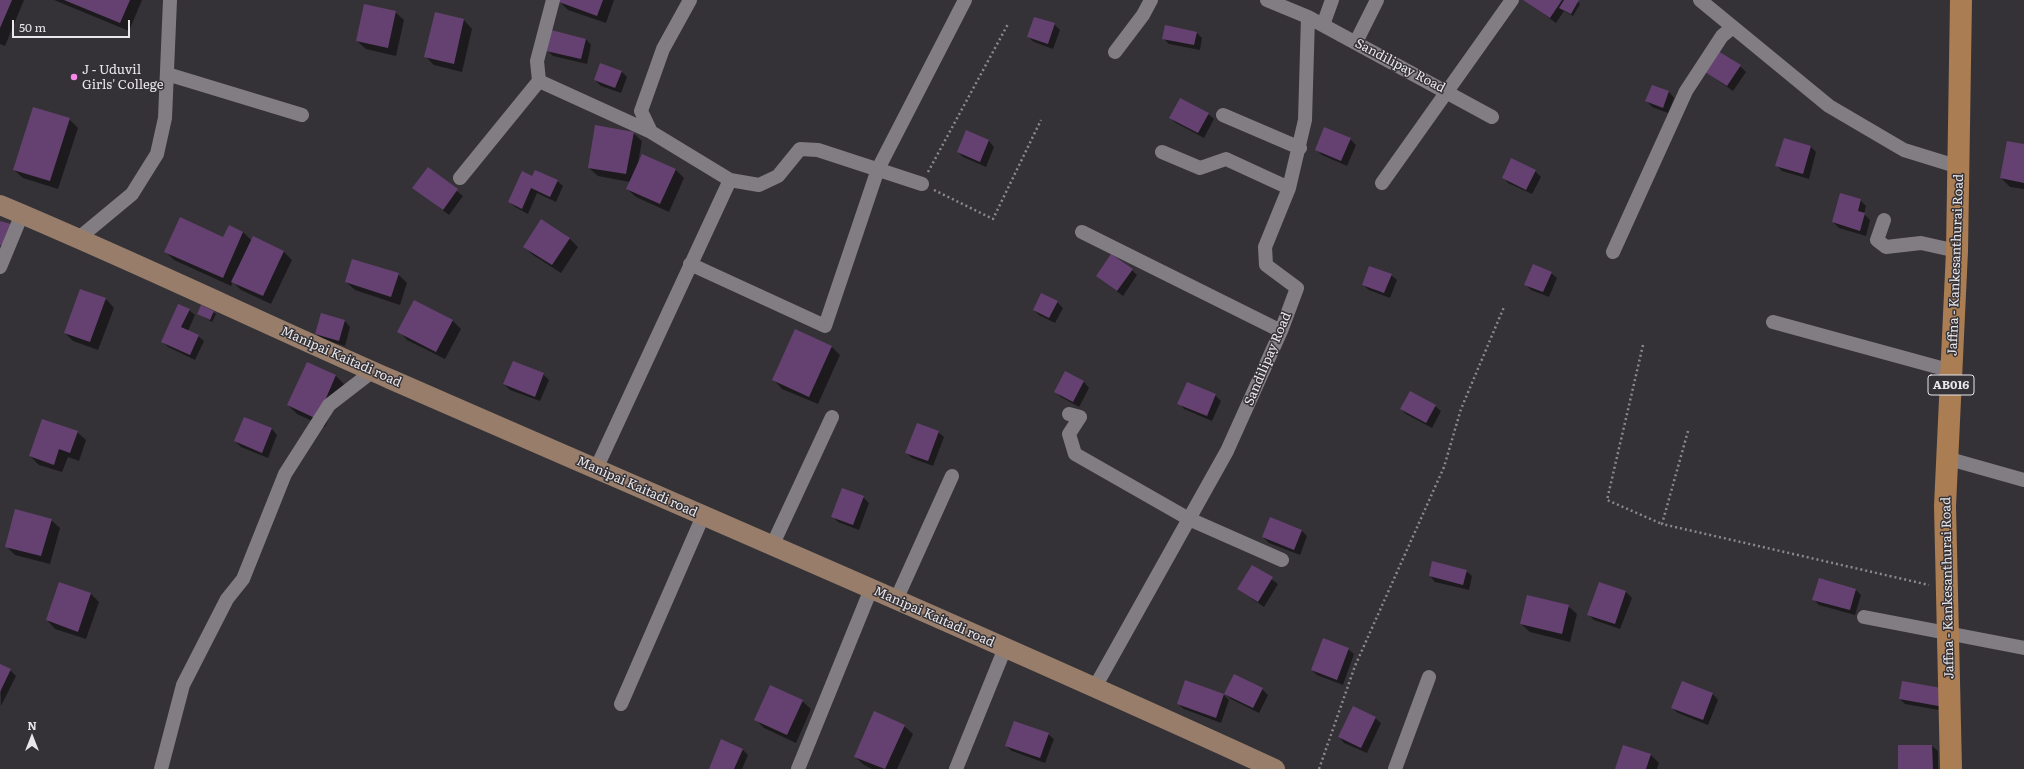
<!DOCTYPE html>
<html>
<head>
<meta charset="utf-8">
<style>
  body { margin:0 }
  #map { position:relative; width:2024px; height:769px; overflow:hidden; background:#353237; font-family:Literata,serif }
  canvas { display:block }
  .north { position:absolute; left:12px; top:717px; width:40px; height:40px; -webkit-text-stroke:3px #353237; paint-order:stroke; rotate:0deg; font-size:11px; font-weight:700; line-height:16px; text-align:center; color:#e9e7ea }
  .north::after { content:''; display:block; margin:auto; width:14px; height:18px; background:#e9e7ea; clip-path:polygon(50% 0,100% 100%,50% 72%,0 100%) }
  .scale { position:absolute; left:12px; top:20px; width:118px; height:18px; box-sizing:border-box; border:2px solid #e9e7ea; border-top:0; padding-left:5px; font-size:12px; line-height:14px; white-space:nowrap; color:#e9e7ea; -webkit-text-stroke:3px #353237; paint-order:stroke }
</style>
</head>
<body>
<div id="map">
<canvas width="2024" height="769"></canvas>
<div class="north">N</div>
<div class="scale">50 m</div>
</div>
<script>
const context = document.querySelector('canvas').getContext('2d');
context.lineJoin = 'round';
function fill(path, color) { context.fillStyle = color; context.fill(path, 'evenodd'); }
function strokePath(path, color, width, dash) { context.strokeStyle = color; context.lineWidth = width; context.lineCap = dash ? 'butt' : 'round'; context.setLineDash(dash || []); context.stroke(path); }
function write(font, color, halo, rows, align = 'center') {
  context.font = font + ' Literata,serif'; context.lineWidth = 3; context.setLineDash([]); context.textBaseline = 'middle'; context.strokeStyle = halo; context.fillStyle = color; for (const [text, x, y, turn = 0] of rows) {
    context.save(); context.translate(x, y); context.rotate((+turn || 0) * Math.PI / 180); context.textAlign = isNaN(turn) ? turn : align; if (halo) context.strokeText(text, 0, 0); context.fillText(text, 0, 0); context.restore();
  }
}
const shadow = new Path2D(`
  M0,0H24L5,46L0,44Z
  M54,0H142L129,31Z
  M560,0H614L606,23L568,10L560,2Z
  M1524,0H1576L1580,4L1573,16L1564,11L1556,23Z
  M395,12L404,20L396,56L366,49L357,41Z
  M436,13L464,20L472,29L462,72L434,65L425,56Z
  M1054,24L1060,30L1053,49L1034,42L1028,37Z
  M1197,33L1202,38L1200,50L1169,44L1163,38Z
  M586,39L591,45L587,64L553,56L547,50Z
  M1740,66L1746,72L1733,91L1706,72Z
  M621,71L627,77L621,93L601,86L595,80Z
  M1653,86L1669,92L1674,98L1668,113L1652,107L1647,101Z
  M1208,114L1214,119L1204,138L1176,123L1170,118Z
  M69,119L78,128L58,189L23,178L14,170Z
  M966,132L989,141L994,147L986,167L963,157L958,152Z
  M633,133L642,141L638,163L676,170L684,178L669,212L636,197L627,189L630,182L598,176L589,168Z
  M1350,139L1356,145L1347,166L1322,155L1316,149Z
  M1784,139L1811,147L1816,152L1809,179L1782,171L1776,165Z
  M2024,145V189L2010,187L2001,178Z
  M428,169L463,196L449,215L414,188Z
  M1535,171L1541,177L1532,194L1508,183L1503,177Z
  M532,177L557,181L563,186L556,202L537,193L528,214L515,207L509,202Z
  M1860,200L1866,206L1864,214L1870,220L1866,236L1839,228L1833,222Z
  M243,232L252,241L283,251L292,260L271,304L241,290L233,282L231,286L174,260L165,251Z
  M569,238L578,247L561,273L533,255L524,247Z
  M1132,270L1137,275L1123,296L1097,276Z
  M1551,273L1557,278L1549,297L1531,290L1526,285Z
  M398,274L407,283L400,305L355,290L346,282Z
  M1391,275L1397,280L1390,298L1369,290L1363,285Z
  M106,299L114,308L98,350L73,341L65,333Z
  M1057,302L1063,308L1055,323L1039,315L1034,310Z
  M189,310L195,315L188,331L198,336L204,341L195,360L168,347L162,341Z
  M213,312L216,314L212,322L198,314Z
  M322,314L345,321L350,327L345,346L322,339L316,334Z
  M452,320L461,329L445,359L407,340L399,331Z
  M831,346L840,355L818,404L782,389L774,380Z
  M307,363L336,376L344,384L325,427L297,414L288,405Z
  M1066,373L1084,382L1089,388L1079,407L1061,397L1055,392Z
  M543,374L549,380L540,401L510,390L504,384Z
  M1215,395L1221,401L1212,421L1184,409L1179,403Z
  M1435,406L1441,411L1432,428L1406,414L1401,409Z
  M245,418L272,429L277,435L268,458L241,447L235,441Z
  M77,432L86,440L79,461L68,457L62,472L39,465L30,456Z
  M938,432L944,437L933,466L912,458L906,453Z
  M863,497L869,503L859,530L838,522L832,516Z
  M51,520L60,528L50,564L15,555L7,547Z
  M1301,530L1307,536L1300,555L1269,543L1263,537Z
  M1253,566L1278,584L1264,607L1238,589Z
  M1466,571L1472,576L1469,590L1435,582L1430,576Z
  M60,583L91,594L99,602L86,639L55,629L47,620Z
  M1599,583L1626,592L1632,598L1620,629L1594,620L1588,614Z
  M1856,590L1861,595L1855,615L1819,605L1813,599Z
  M1568,606L1577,614L1570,642L1530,632L1521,624Z
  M1348,649L1354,654L1343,685L1317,675L1312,670Z
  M0,665L10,670L16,676L1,706Z
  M1682,682L1713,694L1718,700L1708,725L1678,713L1672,708Z
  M1902,682L1950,712L1905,704L1900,699Z
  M1262,689L1268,695L1259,713L1231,699L1225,694Z
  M1224,695L1229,700L1221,723L1184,709L1178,704Z
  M802,701L811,709L796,743L764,728L756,720Z
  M1375,718L1381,723L1367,753L1344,743L1339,737Z
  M904,726L913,734L897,769H872L864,765L855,757Z
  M1048,734L1054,739L1045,763L1012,751L1006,746Z
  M1899,746H1932L1938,751V769H1899Z
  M742,749L748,755L742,769H710Z
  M1651,755L1659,763L1657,769H1616Z`);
const building = new Path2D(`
  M0,0H12L0,28Z
  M64,0H130L120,23Z
  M559,0H603L597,16L559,2Z
  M1523,0H1562L1550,18Z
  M1564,0H1579L1571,14L1559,8Z
  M364,4L396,11L388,48L356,41Z
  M435,12L464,19L454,64L424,57Z
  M1034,17L1055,23L1048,44L1027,37Z
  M1165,25L1197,32L1194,45L1162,39Z
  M551,30L586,39L581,59L546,51Z
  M1718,51L1741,65L1727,86L1705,72Z
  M600,63L622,71L615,88L594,80Z
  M1652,85L1669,91L1663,108L1645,101Z
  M1180,98L1209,113L1198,133L1169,118Z
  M33,107L70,118L50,181L13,170Z
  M595,125L634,132L626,174L588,168Z
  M1324,127L1351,138L1341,161L1315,150Z
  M966,130L989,140L980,162L957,152Z
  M1784,138L1811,146L1803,174L1775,166Z
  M2007,141L2024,144V183L2000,178Z
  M642,154L676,169L660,204L626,189Z
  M1511,158L1536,170L1526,190L1502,178Z
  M428,167L458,189L443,210L412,188Z
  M535,170L558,180L550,197L531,188L522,209L508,202L522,171L532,176Z
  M1840,193L1861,199L1858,211L1865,213L1860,231L1832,222Z
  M180,217L223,237L229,225L243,232L223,278L164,252Z
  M541,219L570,238L552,265L523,247Z
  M0,221L11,224L3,246L0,245Z
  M253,236L284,251L263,296L231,282Z
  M1111,254L1133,269L1117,291L1096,276Z
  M352,259L399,273L391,297L345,282Z
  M1533,264L1552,272L1543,292L1524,285Z
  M1369,266L1392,274L1384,293L1362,285Z
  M80,289L106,298L90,342L64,333Z
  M1041,293L1058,301L1049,318L1033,310Z
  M414,300L453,320L436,352L397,332Z
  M178,304L190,309L181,327L199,335L190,355L161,342Z
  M201,305L214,311L210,320L197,314Z
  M321,313L345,320L339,341L315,334Z
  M795,329L832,346L809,397L772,380Z
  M513,361L544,373L535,397L503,384Z
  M307,362L336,375L317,419L287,405Z
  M1065,371L1084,381L1073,402L1054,392Z
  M1187,382L1216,394L1207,416L1177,404Z
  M1410,391L1436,405L1426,423L1400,409Z
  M244,417L272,428L262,453L234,441Z
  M42,419L78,431L70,453L59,449L54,465L29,456Z
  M917,423L939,431L928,461L905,453Z
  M842,488L864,496L853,525L831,517Z
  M15,509L52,519L41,556L5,547Z
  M1270,517L1302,530L1294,550L1262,537Z
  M1432,561L1467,570L1463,585L1429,576Z
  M1252,565L1273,577L1258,602L1237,589Z
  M1819,578L1856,589L1850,610L1812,600Z
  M59,582L91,593L78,632L46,620Z
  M1599,582L1626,591L1615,624L1587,615Z
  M1527,595L1569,605L1562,634L1520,624Z
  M1323,638L1349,648L1337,680L1311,670Z
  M0,664L11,669L0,692Z
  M1234,674L1263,688L1253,708L1224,694Z
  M1185,680L1224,694L1216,718L1177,704Z
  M1682,681L1713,693L1703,720L1671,708Z
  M1902,681L1947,689L1944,707L1899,699Z
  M770,685L803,700L787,735L754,720Z
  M1353,706L1376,717L1361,748L1338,737Z
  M874,711L905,725L885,769L854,757Z
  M1014,721L1049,733L1040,758L1005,746Z
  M721,739L743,749L734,769H709Z
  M1623,745L1651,754L1646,769H1615Z
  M1898,745H1932L1933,769H1898Z`);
const path = new Path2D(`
  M928,172L1008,24
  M934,190L993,219L1041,120
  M1643,345L1607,500L1662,524
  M1688,431L1662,524L1929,585
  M1319,769L1355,666L1444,467L1461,409L1504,307`);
const minor = new Path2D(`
  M553,0L537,61L539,81L651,132
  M690,0L663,49L641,111L651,132L730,180L759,185L778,176L800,149L818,150L922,184
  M1700,0L1829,106L1904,150L1959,167
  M1308,17L1492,117
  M1323,25L1332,0
  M1356,42L1377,0
  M1115,52L1143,15L1151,0
  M167,74L302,115
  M1223,115L1300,148
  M1162,152L1200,168L1226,159L1289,188
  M460,178L539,81
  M1382,183L1512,0
  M1884,220L1877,240L1886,247L1921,243L1957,251
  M1082,232L1281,331
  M79,238L132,194L157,154L165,118L170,0
  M1613,252L1686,91L1722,36L1733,27
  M690,264L825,326L878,169L965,0
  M0,267L22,214
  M1773,322L1952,371
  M1069,414L1080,417L1069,434L1075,454L1189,519L1282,560
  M1946,458L2024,480
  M596,469L730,180
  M772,546L832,417
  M896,600L952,476
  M1864,617L2024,648
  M1095,687L1227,451L1281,331L1297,288L1266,265L1265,247L1289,188L1305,120L1308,17L1267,0
  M621,704L703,516
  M161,769L183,685L227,599L243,579L285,474L329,405L373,371
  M798,769L871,589
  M956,769L1005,648
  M1395,769L1429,677`);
const secondary = new Path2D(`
  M0,205C132,260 260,322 390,379C685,508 982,635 1275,769`);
const primary = new Path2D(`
  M1951,769L1945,506L1957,251L1961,0`);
const markers = [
  [74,77,4,"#f888ea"]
];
const shields = [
  [1951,385,46]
];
const shieldNames = [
  ["AB016",1951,385]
];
const streetNames = [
  ["Sandilipay Road",1400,66,28],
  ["Jaffna - Kankesanthurai Road",1956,265,-88],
  ["Manipai Kaitadi road",341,357,24],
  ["Sandilipay Road",1268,359,-67],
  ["Manipai Kaitadi road",637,487,24],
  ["Jaffna - Kankesanthurai Road",1948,588,-91],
  ["Manipai Kaitadi road",934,617,24]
];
const poiNames = [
  ["J - Uduvil",82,70],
  ["Girls' College",82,85]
];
fill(shadow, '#0007');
fill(building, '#644171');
strokePath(path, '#8c898d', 2.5, [2, 3]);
strokePath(minor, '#827d83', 14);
strokePath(secondary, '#977d6a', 20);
strokePath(primary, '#ab7d52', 22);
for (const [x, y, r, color] of markers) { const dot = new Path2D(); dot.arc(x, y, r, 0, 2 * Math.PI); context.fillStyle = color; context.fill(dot); strokePath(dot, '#353237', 1.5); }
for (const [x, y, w] of shields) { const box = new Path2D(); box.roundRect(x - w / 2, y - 10, w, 20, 3); context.fillStyle = '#353237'; context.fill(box); strokePath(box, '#e9e7ea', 1); }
write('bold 12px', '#e9e7ea', null, shieldNames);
write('13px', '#e9e7ea', '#353237', streetNames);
write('13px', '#e9e7ea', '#353237', poiNames, 'left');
</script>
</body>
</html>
